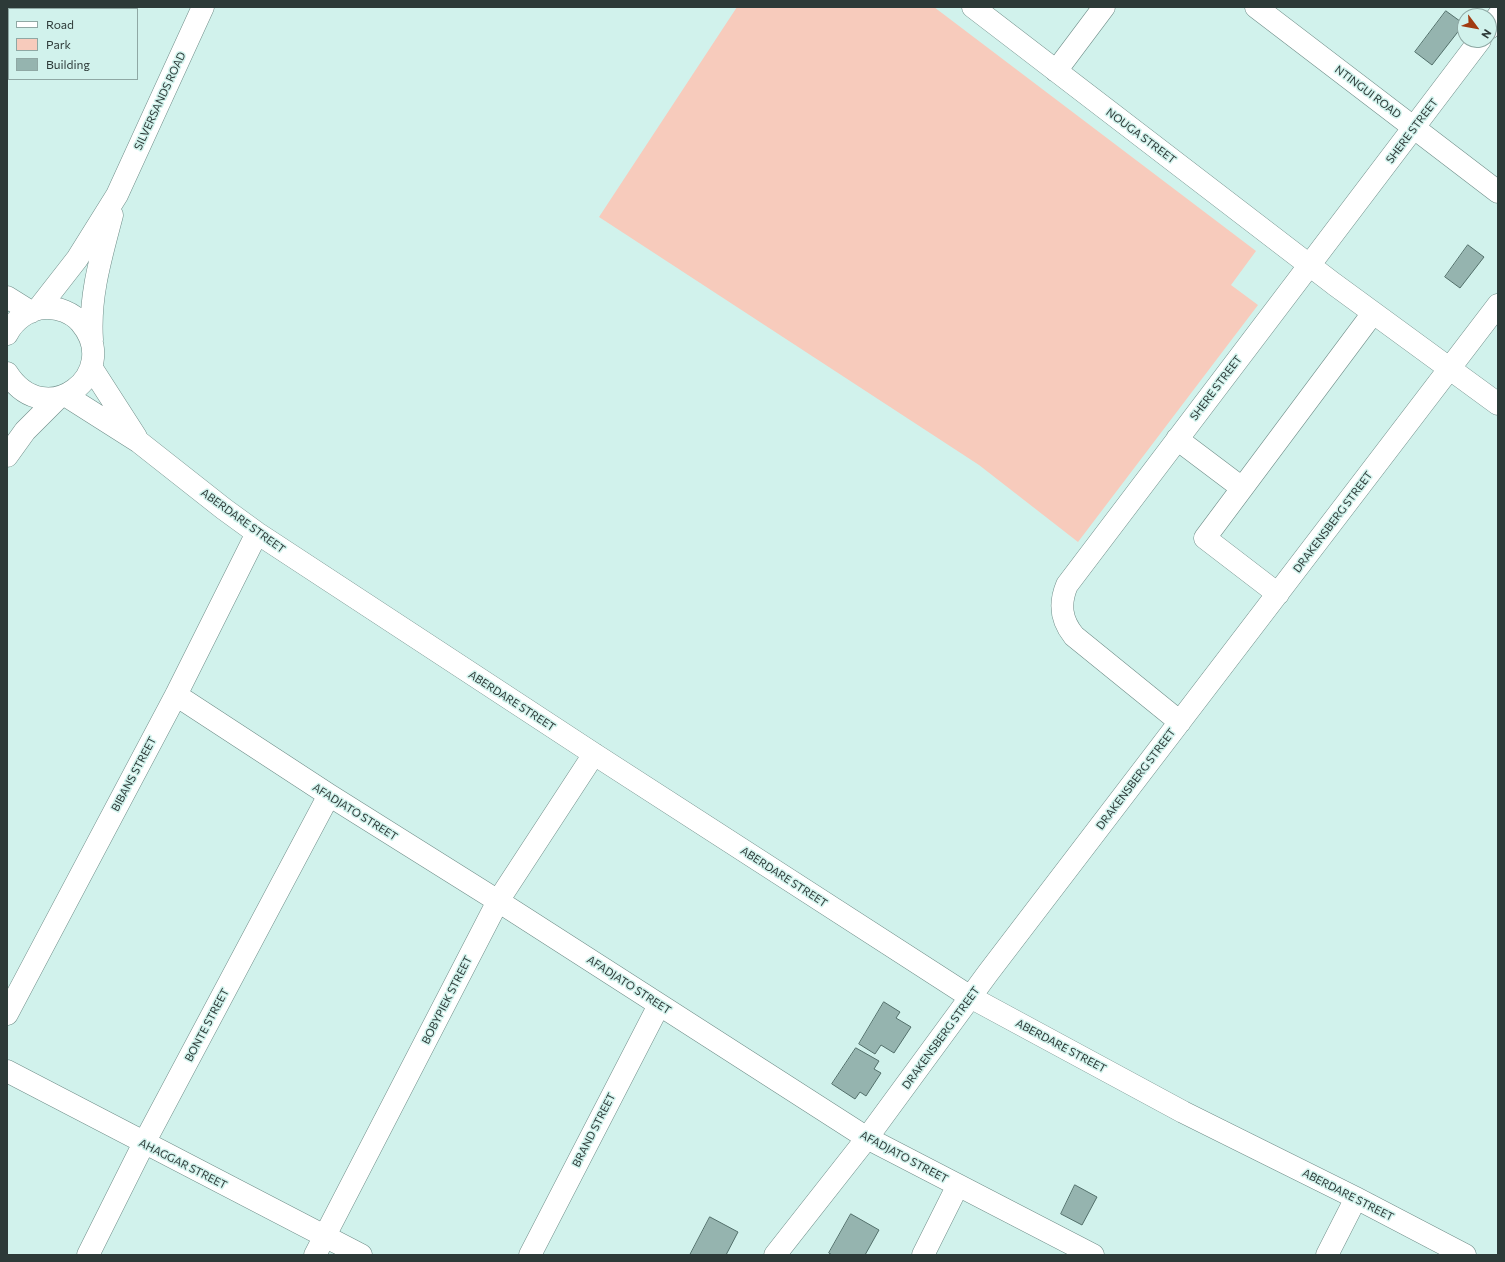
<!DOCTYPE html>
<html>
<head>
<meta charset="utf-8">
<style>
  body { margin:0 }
  #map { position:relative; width:1505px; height:1262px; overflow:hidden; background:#d1f2ec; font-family:Commissioner,sans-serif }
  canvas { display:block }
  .frame { position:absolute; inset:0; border:8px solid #2d3a38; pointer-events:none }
  .legend { position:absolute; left:8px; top:8px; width:130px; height:72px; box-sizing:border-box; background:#d1f2ec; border:1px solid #8fa8a4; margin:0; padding:5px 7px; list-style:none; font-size:12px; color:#2d3a38 }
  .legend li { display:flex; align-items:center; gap:8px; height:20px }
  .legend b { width:20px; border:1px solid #8fa8a4 }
  .north { position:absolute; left:1457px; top:8px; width:40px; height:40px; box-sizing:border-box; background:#d1f2ec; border:1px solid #8fa8a4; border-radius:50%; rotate:122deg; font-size:11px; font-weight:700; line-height:16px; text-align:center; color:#2d3a38 }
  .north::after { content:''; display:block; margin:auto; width:14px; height:18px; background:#a13b11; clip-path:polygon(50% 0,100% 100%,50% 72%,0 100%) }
</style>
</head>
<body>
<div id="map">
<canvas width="1505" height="1262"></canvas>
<div class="frame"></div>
<ul class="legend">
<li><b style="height:5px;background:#fff"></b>Road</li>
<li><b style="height:11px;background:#f7cbbc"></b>Park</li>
<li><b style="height:11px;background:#95b4af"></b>Building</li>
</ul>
<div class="north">N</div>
</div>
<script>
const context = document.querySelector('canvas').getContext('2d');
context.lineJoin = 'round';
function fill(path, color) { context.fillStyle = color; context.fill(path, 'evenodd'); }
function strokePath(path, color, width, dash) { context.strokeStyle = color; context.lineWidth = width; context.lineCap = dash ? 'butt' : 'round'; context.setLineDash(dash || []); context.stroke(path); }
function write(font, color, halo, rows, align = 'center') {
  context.font = font + ' Commissioner,sans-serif'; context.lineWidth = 3; context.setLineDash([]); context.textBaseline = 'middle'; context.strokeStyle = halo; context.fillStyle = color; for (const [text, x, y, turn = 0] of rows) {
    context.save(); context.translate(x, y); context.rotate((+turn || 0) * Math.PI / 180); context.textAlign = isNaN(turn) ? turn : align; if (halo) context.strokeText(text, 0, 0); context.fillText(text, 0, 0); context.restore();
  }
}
const green = new Path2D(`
  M737,7H934L1256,251L1231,285L1258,305L1078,542L979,465L599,217Z`);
const building = new Path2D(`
  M14,7H109L108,9H18Z
  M1446,11L1464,24L1432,65L1415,52Z
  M1468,245L1484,257L1460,288L1445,277Z
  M884,1002L900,1012L896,1018L911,1027L894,1053L881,1045L875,1054L859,1044Z
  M856,1048L879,1061L874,1069L881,1073L866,1096L860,1092L855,1099L832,1084Z
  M1075,1185L1097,1197L1082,1225L1061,1214Z
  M851,1214L879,1230L865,1255H832L829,1253Z
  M710,1217L738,1232L726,1255H690Z`);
const minor = new Path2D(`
  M973,7L1334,284L1498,404
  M1256,7L1498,192
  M1489,28L1498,16
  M1056,71L1104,7
  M7,297L31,312
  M38,309L77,259L117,195L203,7
  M7,334C14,320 29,309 45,308C58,307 73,313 81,323C123,373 46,434 7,373
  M92,340C89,296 101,257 112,215
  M91,367L136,437
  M65,395L139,442L224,509L257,533L594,754L972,998L1183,1112L1356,1198L1465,1255
  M1177,439L1242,488
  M7,456L25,431L58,398
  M1278,594L1205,538L1373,313
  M176,695L329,795L498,901L867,1138L1093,1255
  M1180,722L1074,636C1061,620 1059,604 1067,585L1480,40
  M7,1014L176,695L257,533
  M7,1071L361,1255
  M88,1255L144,1143L329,795
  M315,1255L498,901L594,754
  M530,1255L659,1005
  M775,1255L867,1138L988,973L1498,305
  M923,1255L958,1185
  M1327,1255L1356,1198`);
const streetNames = [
  ["NTINGUI ROAD",1368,92,37],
  ["SILVERSANDS ROAD",160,101,-65],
  ["SHERE STREET",1412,131,-53],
  ["NOUGA STREET",1141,136,37],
  ["SHERE STREET",1216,388,-53],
  ["ABERDARE STREET",243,521,36],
  ["DRAKENSBERG STREET",1333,522,-53],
  ["ABERDARE STREET",512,701,33],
  ["BIBANS STREET",134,774,-62],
  ["DRAKENSBERG STREET",1136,779,-53],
  ["AFADJATO STREET",355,812,32],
  ["ABERDARE STREET",784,877,33],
  ["AFADJATO STREET",629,985,33],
  ["BOBYPIEK STREET",447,1000,-63],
  ["BONTE STREET",207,1025,-62],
  ["DRAKENSBERG STREET",941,1038,-54],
  ["ABERDARE STREET",1061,1046,28],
  ["BRAND STREET",594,1130,-63],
  ["AFADJATO STREET",904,1157,28],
  ["AHAGGAR STREET",183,1164,27],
  ["ABERDARE STREET",1348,1195,27]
];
fill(green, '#f7cbbc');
fill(building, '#95b4af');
strokePath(building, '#526f6a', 1);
strokePath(minor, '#6f8d88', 23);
strokePath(minor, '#fff', 22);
write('11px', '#2d3a38', '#d1f2ec', streetNames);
</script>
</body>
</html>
